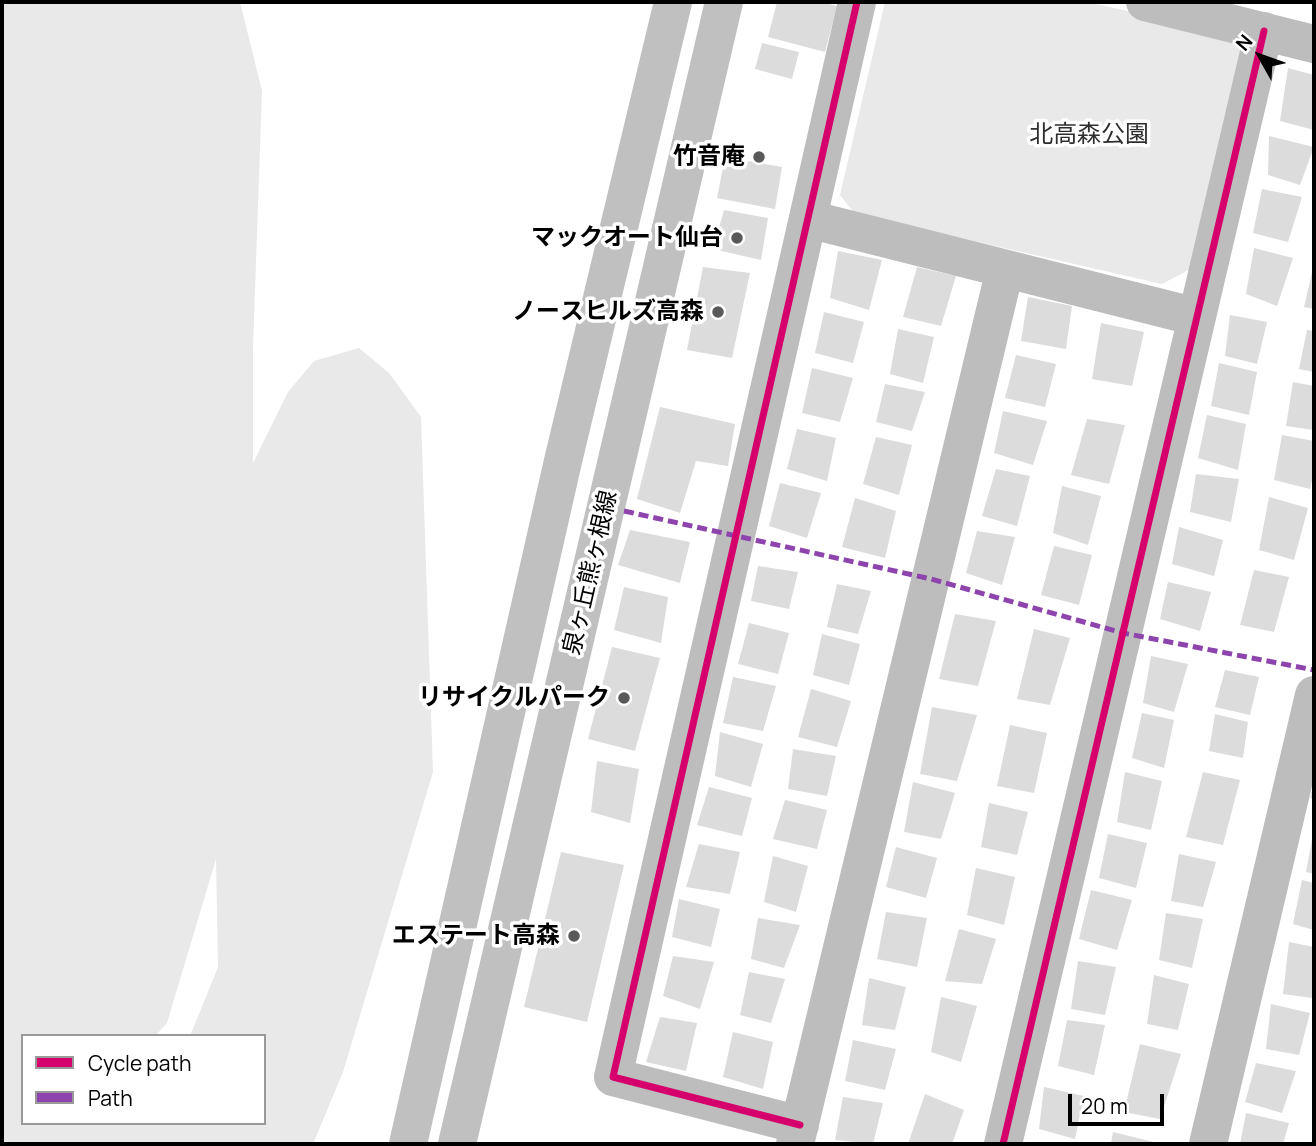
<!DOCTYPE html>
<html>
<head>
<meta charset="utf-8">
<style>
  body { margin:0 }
  #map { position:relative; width:1316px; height:1146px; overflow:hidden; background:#fff; font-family:Manrope,sans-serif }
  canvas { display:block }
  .frame { position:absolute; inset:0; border:4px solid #000; pointer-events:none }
  .legend { position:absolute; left:21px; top:1034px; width:245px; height:91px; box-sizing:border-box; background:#fff; border:2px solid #999; margin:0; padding:9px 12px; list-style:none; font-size:21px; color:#000 }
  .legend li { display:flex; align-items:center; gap:14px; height:35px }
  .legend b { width:35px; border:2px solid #999 }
  .north { position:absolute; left:1225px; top:21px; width:70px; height:70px; -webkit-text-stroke:5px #fff; paint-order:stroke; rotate:310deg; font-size:19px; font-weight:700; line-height:28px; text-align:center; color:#000 }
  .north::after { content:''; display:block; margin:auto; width:24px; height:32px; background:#000; clip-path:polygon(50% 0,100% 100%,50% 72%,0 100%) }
  .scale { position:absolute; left:1068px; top:1094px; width:96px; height:32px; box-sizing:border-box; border:4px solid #000; border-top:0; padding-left:9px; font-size:21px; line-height:24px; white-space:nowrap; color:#000; -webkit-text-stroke:5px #fff; paint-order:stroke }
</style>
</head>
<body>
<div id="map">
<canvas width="1316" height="1146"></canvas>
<div class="frame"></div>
<ul class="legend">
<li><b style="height:9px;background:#d6006c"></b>Cycle path</li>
<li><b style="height:9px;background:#8e44ad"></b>Path</li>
</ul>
<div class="north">N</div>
<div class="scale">20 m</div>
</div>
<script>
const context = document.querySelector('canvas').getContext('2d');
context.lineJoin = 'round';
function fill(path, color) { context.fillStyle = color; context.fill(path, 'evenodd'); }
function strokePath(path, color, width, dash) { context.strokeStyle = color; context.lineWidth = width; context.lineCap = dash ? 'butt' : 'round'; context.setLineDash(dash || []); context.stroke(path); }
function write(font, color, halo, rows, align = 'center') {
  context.font = font + ' Manrope,"Noto Sans JP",sans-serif'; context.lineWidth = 7; context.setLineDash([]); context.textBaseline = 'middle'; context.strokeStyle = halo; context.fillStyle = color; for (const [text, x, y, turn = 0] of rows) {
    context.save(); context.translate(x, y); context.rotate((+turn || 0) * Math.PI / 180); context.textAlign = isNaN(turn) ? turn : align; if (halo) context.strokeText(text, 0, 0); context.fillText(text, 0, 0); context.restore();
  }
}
const green = new Path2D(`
  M2,2H240L262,91L253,348V463L288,392L314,361L359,348L389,373L421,417L433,772L343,1072L313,1144H2ZM216,859L218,967L190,1036H264V1123H23V1036H155L167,1023Z
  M885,2H1087L1232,34L1247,57L1198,265L1162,284L855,214L840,195Z`);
const building = new Path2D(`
  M777,2H821L837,6L825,52L768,37Z
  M762,43L799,52L792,79L755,69Z
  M1288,68L1314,75V130L1280,121Z
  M1269,136L1314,147L1300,185L1268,175Z
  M725,157L782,167L775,209L717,198Z
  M1262,189L1302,197L1288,242L1253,233Z
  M724,210L768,218L761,260L713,249Z
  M1254,248L1293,258L1277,306L1246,294Z
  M838,251L882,260L869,310L830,298Z
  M703,267L750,273L732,358L687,350Z
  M917,267L956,276L941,326L903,317Z
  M1313,268H1314V309L1304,307Z
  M1028,297L1072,306L1066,349L1021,341Z
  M824,312L864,322L853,363L815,353Z
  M1230,315L1267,322L1257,364L1225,356Z
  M1101,323L1144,332L1132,386L1092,379Z
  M898,329L934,337L923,383L890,374Z
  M1307,330L1314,331V372L1299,369Z
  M1016,355L1056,364L1045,407L1005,398Z
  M1219,363L1257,372L1249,415L1211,406Z
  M812,368L853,378L840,422L802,413Z
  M1293,382L1314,386V430L1286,426Z
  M885,384L925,392L912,431L876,422Z
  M660,407L735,424L728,466L696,461L680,513L637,499Z
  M1003,411L1047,421L1033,465L994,453Z
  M1207,415L1246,424L1238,470L1198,458Z
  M1087,419L1125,425L1109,484L1071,475Z
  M797,429L836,438L827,481L787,469Z
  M1282,435L1314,441V472L1310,489L1274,480Z
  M876,437L912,445L899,495L863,484Z
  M996,469L1030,476L1017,526L982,516Z
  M1196,474L1239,479L1231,522L1190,512Z
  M780,483L821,493L807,538L769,526Z
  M1062,486L1101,496L1088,545L1053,533Z
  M1269,497L1308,508L1294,560L1259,550Z
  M855,498L896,511L885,558L842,547Z
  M1179,527L1223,540L1214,576L1172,564Z
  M630,530L690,542L680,583L618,565Z
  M977,531L1015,537L1002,585L966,573Z
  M1054,546L1092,555L1079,605L1041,595Z
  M758,566L798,572L789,609L751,601Z
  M1254,570L1289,577L1274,632L1240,625Z
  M1168,582L1211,592L1200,631L1160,619Z
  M837,584L871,591L858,634L827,627Z
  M624,587L668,597L661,643L614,630Z
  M955,614L996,621L978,686L939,679Z
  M749,623L789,633L778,674L738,664Z
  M1034,629L1070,638L1050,705L1017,699Z
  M822,634L860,644L849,685L813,675Z
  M612,647L660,658L635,751L588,739Z
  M1151,656L1188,664L1174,712L1143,703Z
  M1225,670L1259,677L1250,715L1215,707Z
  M733,677L776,686L763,731L723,723Z
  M811,689L851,701L837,747L798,737Z
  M932,707L977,715L957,781L920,774Z
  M1142,713L1174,720L1164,768L1132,758Z
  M1215,714L1248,722L1243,758L1209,751Z
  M1010,725L1047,733L1034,793L997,786Z
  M720,732L763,744L751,787L715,776Z
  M793,749L836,756L827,796L788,789Z
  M597,761L639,769L630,823L591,812Z
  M1125,772L1162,781L1151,830L1117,822Z
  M1203,772L1240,780L1223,845L1186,837Z
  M913,782L955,793L941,839L904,832Z
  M1314,782V799L1310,798Z
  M709,787L752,798L742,836L697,825Z
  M785,800L827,810L817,849L773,839Z
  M989,803L1028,812L1017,855L981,847Z
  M1108,834L1147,843L1136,888L1099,878Z
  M1313,834L1314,835V874L1306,872Z
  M699,844L740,852L730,894L686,887Z
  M896,847L937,858L926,898L886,887Z
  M561,852L624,865L587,1022L524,1007Z
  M1179,854L1216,862L1203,907L1171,901Z
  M773,856L808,866L796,912L764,902Z
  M976,868L1015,877L1004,925L967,915Z
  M1302,880L1314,883V930L1293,924Z
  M1091,890L1132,900L1117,950L1079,939Z
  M679,899L720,909L711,947L672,937Z
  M886,912L927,918L917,967L877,959Z
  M1166,913L1203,919L1192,968L1159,960Z
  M758,918L800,925L784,968L751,959Z
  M959,929L996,939L982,984L945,981Z
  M1289,942L1314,947L1312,998L1283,994Z
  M673,956L714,962L700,1009L663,996Z
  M1078,961L1116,967L1105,1015L1071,1009Z
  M749,972L785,979L771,1023L740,1015Z
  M1154,975L1189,984L1178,1030L1147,1024Z
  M869,978L906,987L895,1030L862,1025Z
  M941,997L977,1006L961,1062L931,1052Z
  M1271,1004L1310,1013L1299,1055L1266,1049Z
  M660,1017L697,1023L686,1071L646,1062Z
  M1067,1020L1105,1025L1094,1075L1058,1066Z
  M733,1032L773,1042L763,1089L723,1077Z
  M853,1040L896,1049L885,1090L845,1081Z
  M1140,1044L1181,1054L1160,1119L1124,1112Z
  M1256,1063L1296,1071L1282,1113L1245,1102Z
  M1044,1087L1084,1096L1075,1139L1039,1129Z
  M925,1094L964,1110L952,1144H908Z
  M843,1097L883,1103L873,1144L835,1140Z
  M1246,1113L1289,1123L1283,1144H1240Z
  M1113,1132L1158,1143V1144H1111Z`);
const street = new Path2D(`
  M1145,2L1314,44
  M808,219L1197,317
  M800,1125L613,1077L857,2
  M795,1144L1005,269
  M1003,1144L1264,31
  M1208,1144L1314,695`);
const secondary = new Path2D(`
  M408,1144L563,461L673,2
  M457,1144L724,2`);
const quiet = new Path2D(`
  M624,511L931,579L1123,633L1314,670`);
const cycleway = new Path2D(`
  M800,1125L613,1077L857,2
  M1003,1144L1264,31`);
const markers = [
  [759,157,7,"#595959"],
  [737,238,7,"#595959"],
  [718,312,7,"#595959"],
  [624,698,7,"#595959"],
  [574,936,7,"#595959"]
];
const parkNames = [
  ["北高森公園",1089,135]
];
const poiNames = [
  ["竹音庵",745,157],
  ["マックオート仙台",723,238],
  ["ノースヒルズ高森",704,312],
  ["リサイクルパーク",610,698],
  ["エステート高森",560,936]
];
const streetNames = [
  ["泉ヶ丘熊ヶ根線",591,573,-77]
];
fill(green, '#e9e9e9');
fill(building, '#dcdcdc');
strokePath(street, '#bdbdbd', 38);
strokePath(secondary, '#c0c0c0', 38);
strokePath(quiet, '#8e44ad', 5, [10, 5]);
strokePath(cycleway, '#d6006c', 7);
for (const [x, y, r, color] of markers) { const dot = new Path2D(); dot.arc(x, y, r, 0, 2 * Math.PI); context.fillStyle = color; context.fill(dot); strokePath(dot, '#fff', 2.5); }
write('24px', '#2e2e2e', '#fff', parkNames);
write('bold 24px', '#000', '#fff', poiNames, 'right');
write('24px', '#000', '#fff', streetNames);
</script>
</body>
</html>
